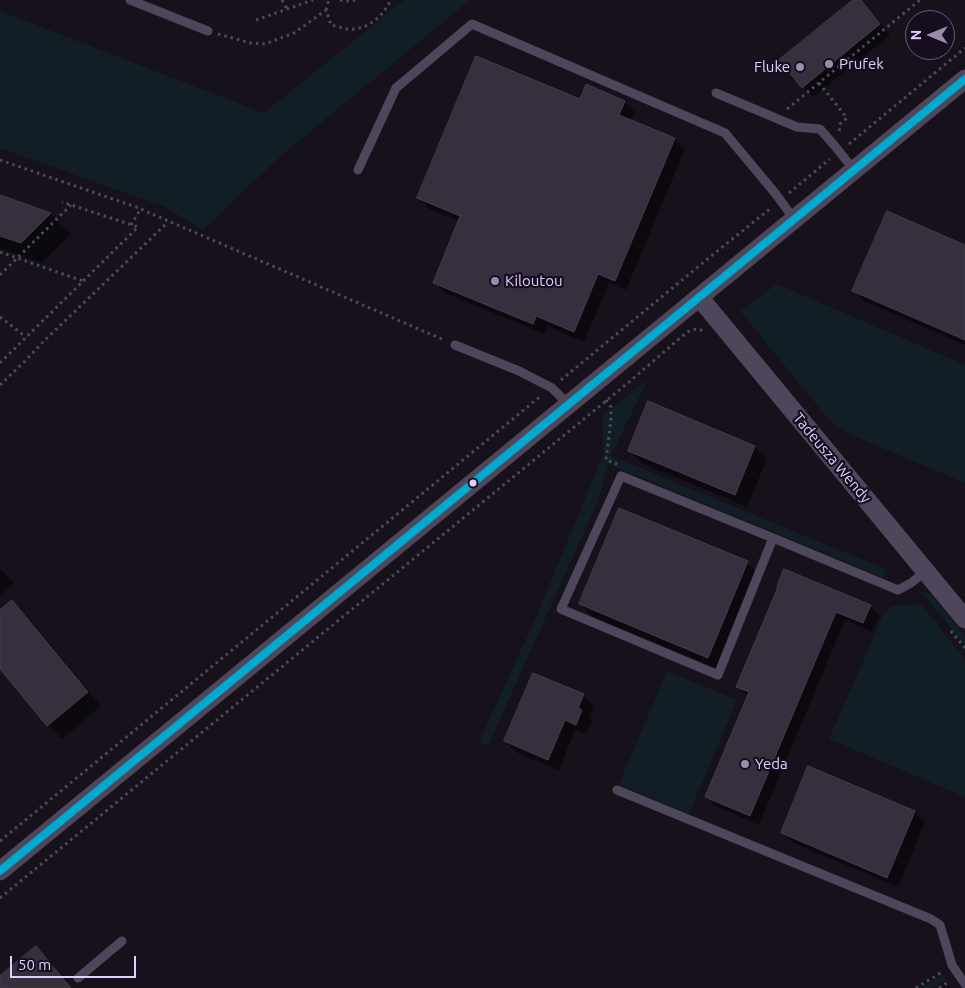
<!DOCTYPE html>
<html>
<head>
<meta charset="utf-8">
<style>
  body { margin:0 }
  #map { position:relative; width:965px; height:988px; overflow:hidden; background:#16111a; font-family:Ubuntu,sans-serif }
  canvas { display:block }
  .north { position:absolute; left:905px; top:10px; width:50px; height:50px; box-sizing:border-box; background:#160d1e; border:1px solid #685a77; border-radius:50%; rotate:270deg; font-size:14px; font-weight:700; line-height:20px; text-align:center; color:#e3cdfc }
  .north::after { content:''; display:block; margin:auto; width:18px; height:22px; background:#9b8bad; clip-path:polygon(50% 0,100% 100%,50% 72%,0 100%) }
  .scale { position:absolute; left:10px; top:956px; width:126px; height:22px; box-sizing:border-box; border:2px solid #e3cdfc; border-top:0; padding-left:6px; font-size:15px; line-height:18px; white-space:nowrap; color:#e3cdfc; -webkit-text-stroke:4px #160d1e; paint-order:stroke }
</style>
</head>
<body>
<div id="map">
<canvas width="965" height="988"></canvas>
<div class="north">N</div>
<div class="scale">50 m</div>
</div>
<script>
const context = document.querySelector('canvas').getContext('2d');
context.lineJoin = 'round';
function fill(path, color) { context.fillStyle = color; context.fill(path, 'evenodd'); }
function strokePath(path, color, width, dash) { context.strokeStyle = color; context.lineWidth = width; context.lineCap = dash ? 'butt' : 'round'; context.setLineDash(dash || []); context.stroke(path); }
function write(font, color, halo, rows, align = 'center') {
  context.font = font + ' Ubuntu,sans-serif'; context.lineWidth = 4.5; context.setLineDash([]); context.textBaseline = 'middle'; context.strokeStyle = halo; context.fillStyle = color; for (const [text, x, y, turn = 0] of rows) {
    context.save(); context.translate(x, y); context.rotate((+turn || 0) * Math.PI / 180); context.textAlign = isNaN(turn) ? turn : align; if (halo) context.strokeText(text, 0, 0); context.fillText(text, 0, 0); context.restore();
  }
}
const green = new Path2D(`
  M404,0H470L283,154L203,230L165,207L0,148V11L264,113Z
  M777,284L965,365V483L861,439L834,426L740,311Z
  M648,379L611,456L888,570L882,577L608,464L598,501L488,746L479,742L536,617L603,455L602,416Z
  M921,591L932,595L965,636V646Z
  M921,604L965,659V797L829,739L884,613L892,606Z
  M667,671L737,700L689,814L619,784Z
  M943,974L946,979L932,988H921Z`);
const shadow = new Path2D(`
  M855,0H860L868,8L890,35L813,97L803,87Z
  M581,100L624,102L635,112L631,121L674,139L685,149L626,290L609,283L584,342L547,326L544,334L445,293L434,282L460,221L429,209L419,198Z
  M0,196L51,214L71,234L42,263L0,248Z
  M965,246V345L864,301L854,291Z
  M754,447L767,459L747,507L642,463L629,451Z
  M747,563L760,575L721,670L593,617L580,604Z
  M0,569L14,583L0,596Z
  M779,587L870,606L879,616L872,632L845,620L759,825L716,806L706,797L748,696L737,686Z
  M12,601L26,615L101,706L62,739L48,725L0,667V611Z
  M583,695L594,706L589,718L592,721L586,734L575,730L559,770L516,752L505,741Z
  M914,812L925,822L898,887L793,843L782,833Z
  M36,947L50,961L72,988H0V977Z`);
const building = new Path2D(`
  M853,0H861L880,24L802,88L779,60Z
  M476,56L580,99L586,84L625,101L619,115L675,138L615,281L598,274L574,332L536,316L533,324L433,283L460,216L417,198Z
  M0,195L51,213L21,243L0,236Z
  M887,211L965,245V340L852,291Z
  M648,401L755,446L735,495L628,451Z
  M619,508L748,561L708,658L579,604Z
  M784,569L871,605L863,623L836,612L750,816L705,797L749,692L736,687L778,587H777Z
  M12,600L88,692L47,726L0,669V610Z
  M533,673L584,694L578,708L582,710L576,725L565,720L548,760L504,741Z
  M808,766L915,811L887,878L781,833Z
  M36,946L71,988H0V976Z`);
const path = new Path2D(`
  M282,0L287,9
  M340,0L349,1L356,0
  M326,10L328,2L327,0
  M256,20L313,0
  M218,34L251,43L265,44L294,33L326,10L331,25C336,26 342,28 347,29C367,31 383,16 391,0
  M819,83L847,118L840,124L839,132
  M787,109L920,0
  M849,144L965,48
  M0,160L136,207L444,340
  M789,193L830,159
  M131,225L140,210
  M0,252L83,281
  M0,275L71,205
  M0,317L26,337
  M0,363L138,227L62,202
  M561,380L710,257L771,208
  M0,385L21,365L45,340L168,222
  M606,400L611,407V419L606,460L617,464
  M951,631L965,648
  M0,841L542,395
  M0,898L629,382L686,333C692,329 697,328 704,331
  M916,988L942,972
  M939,988L950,981`);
const service = new Path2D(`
  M130,0L208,31
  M716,93L797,127L820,129L834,145L854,170
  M358,170L396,88L472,24L725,133L775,193L794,219
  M455,345L519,371L552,388L568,404
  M773,538L718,675L561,609L621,476L773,538L898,590L911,583L926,571
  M617,790L931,919L940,925L952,965L965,984
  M78,978L122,941`);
const minor = new Path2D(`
  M699,297L965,619
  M0,871L965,79`);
const bus1 = new Path2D(`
  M0,871L965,79`);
const markers = [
  [829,64,5,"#9b8bad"],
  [800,67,5,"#9b8bad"],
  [495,281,5,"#9b8bad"],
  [473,483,4.5,"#e3cdfc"],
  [745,764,5,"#9b8bad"]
];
const poiNames = [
  ["Prufek",839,64],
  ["Fluke",790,67,"right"],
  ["Kiloutou",505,281],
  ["Yeda",755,764]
];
const streetNames = [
  ["Tadeusza Wendy",832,458,50]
];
fill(green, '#121e25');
fill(shadow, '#0007');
fill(building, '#362f3d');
strokePath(building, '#463b4d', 1);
strokePath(path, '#4a4d5c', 3, [2.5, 4]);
strokePath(service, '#4e465b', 9);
strokePath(minor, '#4e465b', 19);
strokePath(bus1, '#00a9ce', 8);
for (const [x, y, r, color] of markers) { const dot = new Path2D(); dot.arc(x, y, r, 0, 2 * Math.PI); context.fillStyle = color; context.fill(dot); strokePath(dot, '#160d1e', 2); }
write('15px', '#e3cdfc', '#160d1e', poiNames, 'left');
write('15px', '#e3cdfc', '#160d1e', streetNames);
</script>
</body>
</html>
